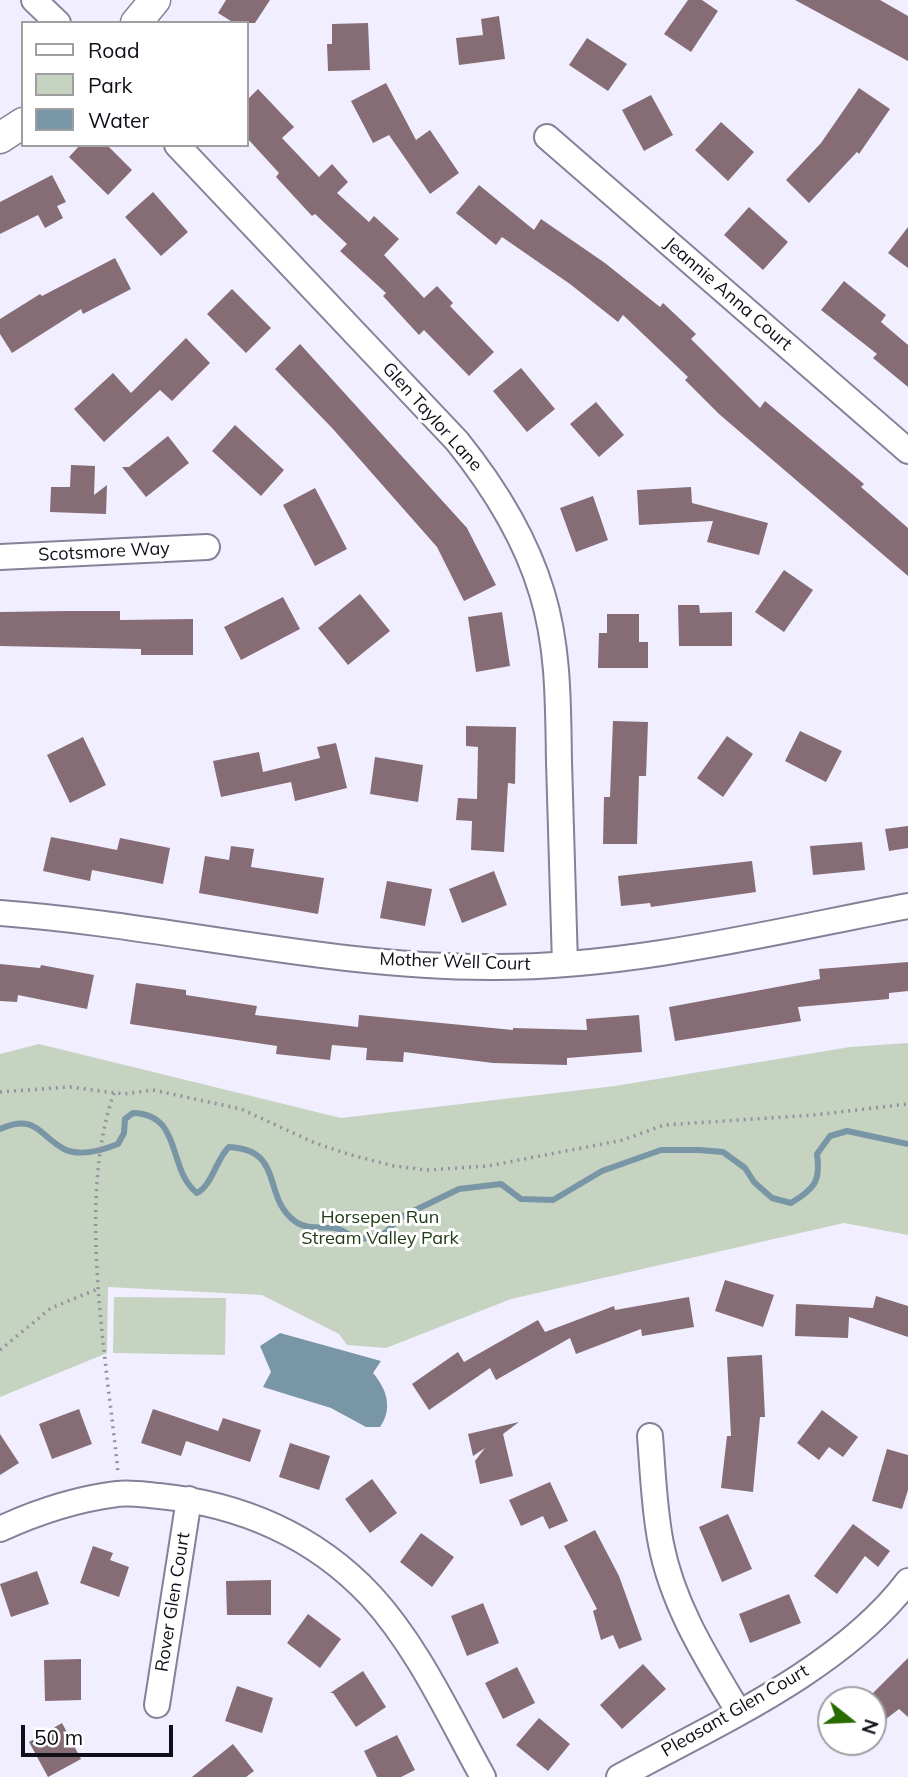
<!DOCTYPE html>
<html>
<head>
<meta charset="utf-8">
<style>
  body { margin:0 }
  #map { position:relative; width:908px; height:1777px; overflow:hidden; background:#f1efff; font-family:Mulish,sans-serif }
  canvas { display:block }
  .legend { position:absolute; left:21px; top:21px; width:228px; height:126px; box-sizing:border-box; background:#fff; border:2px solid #9f9fa2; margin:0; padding:9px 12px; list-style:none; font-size:21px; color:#100e17 }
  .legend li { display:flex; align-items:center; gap:14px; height:35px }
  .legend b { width:35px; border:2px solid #9f9fa2 }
  .north { position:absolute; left:817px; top:1686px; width:70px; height:70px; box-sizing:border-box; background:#fff; border:2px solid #9f9fa2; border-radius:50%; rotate:108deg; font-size:19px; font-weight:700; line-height:28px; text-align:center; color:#100e17 }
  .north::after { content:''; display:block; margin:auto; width:24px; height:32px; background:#286b00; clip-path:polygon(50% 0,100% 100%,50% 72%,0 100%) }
  .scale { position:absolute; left:21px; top:1725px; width:152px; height:32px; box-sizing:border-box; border:4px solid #100e17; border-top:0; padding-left:9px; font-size:21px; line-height:24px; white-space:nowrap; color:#100e17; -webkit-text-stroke:5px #fff; paint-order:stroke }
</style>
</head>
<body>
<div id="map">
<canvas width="908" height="1777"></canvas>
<ul class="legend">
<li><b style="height:9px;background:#fff"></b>Road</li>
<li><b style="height:19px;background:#c5d3c0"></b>Park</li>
<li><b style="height:19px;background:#7996a7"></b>Water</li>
</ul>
<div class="north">N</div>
<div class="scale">50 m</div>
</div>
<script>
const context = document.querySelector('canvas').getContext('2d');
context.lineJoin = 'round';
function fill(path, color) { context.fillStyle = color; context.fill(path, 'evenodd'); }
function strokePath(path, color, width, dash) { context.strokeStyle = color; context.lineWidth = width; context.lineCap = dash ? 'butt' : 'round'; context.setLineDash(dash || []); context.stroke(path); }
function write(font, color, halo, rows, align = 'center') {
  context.font = font + ' Mulish,sans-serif'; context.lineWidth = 6; context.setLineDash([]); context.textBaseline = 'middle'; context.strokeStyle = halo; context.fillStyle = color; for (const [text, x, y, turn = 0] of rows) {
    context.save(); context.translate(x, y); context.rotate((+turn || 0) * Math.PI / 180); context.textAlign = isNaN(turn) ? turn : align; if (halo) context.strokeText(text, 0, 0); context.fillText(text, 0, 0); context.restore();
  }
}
const green = new Path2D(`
  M908,1043V1235L844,1223L511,1299L386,1348L347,1345L339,1334L262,1295L108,1287L107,1353L0,1397V1054L39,1044L341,1118L615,1086L850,1047Z
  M114,1297L226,1298L225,1355L113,1353Z`);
const water = new Path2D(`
  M280,1333L381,1361L373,1373C387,1389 393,1409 380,1427H366L331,1408L263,1387L271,1372L260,1346Z`);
const stream = new Path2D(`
  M0,1129C37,1113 39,1136 64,1149C80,1157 103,1150 118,1144L124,1133L125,1119L133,1113C183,1114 167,1170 197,1193C213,1184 216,1159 229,1147C286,1150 261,1198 296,1222C309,1231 325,1225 339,1229C345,1231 352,1237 358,1240L385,1233L401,1217L459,1189L501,1184L521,1199L553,1200L602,1171L661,1150H699L723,1152L745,1168L754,1182L772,1198L791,1203C814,1189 821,1182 817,1154L830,1136L847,1131L908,1144`);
const building = new Path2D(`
  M226,0H270L255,23H234L218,13Z
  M688,0H702L718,11L691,52L664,34Z
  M795,0H880L908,16V61Z
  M499,16L505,59L459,65L456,38L483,35L481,19Z
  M368,23L370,70L328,71L327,44H332V24Z
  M587,38L627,64L608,91L569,65Z
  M386,83L416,140L430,130L459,173L430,194L389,135L373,143L351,101Z
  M859,88L890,109L859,154L857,152L809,203L786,180L821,143Z
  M258,89L294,127L282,138L319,177L332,164L348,182L337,193L369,222L374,216L399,239L384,255L424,298L437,286L453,303L450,306L494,352L469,376L424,330L419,335L383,296L386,293L340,251L347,244L315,214L312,216L276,177L279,173L247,138V100Z
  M651,95L673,135L644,151L622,110Z
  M721,122L754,152L728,181L695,150Z
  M80,145H107L132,170L108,195L69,157Z
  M52,175L66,202L57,206L63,218L45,228L38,215L0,234V202Z
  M479,185L534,230L541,219L605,263L660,307L663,303L696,334L691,339L760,408L765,401L864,484L861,487L908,528V576L719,414L685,380L688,377L623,315L618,322L570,284L502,237L496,245L456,213Z
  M153,192L188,232L161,256L125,217Z
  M749,207L788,242L763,270L724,235Z
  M908,227V268L888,253Z
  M115,258L131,289L83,314L81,309L12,353L0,334V319L40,294L42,296Z
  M844,281L886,315L881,322L908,345V387L873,358L877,354L821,310Z
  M232,289L271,328L246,353L207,314Z
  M186,338L210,363L172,401L160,390L104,442L74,409L113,373L131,393Z
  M300,344L467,528L496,585L464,601L437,547L333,429L275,369Z
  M521,368L555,409L527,432L493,391Z
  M596,402L624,435L599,457L570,424Z
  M235,425L284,470L261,496L212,451Z
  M168,436L189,463L146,497L122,467H129Z
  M71,465L95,466L94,495L107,485L106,514L50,512L51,487H70Z
  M691,487L692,503L768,523L759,555L707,542L713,521L639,525L637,490Z
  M315,488L347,549L315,566L283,505Z
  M593,496L608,540L576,552L560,508Z
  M784,570L813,590L784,632L755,612Z
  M360,594L390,631L348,665L318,628Z
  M283,597L300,629L241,660L224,627Z
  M678,605H699L700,613L732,612V646H679Z
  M66,611H120V620L193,619V655H141V649L0,646V612Z
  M502,612L510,666L476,672L468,617Z
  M607,614H639V642H648V668H598L599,633H607Z
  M613,721L648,722L646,776H639L637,844H603L604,797H610Z
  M466,726L516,727L515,784L508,783L504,852L471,850L472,821L456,820L458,798L477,799L478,747L466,746Z
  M800,731L842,751L826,782L785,761Z
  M727,736L753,754L723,797L697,778Z
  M83,737L106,785L70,803L47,755Z
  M336,743L347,788L295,801L291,782L221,797L213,761L259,752L263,772L320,758L317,747Z
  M375,757L423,765L418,802L370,794Z
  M908,826V848L889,851L885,829Z
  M51,837L117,850L120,838L170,848L163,884L92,870L90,881L43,871Z
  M862,842L865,870L813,875L810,846Z
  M231,846L254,849L251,867L324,878L318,914L199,893L205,856L229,860Z
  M752,861L756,892L651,907L650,903L621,906L618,876Z
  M494,871L507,905L462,923L449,889Z
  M387,881L432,889L425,926L380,918Z
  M908,962V991L889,993V999L798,1007L801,1021L675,1041L669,1007L820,979L819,969Z
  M0,964L40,968L41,965L94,975L87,1009L18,995L17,1002L0,1001Z
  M136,983L186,990V995L257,1006L255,1015L358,1027L359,1015L513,1030V1028L587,1030L586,1019L639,1015L642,1052L567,1058V1065L493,1063L404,1052L403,1062L366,1060L367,1048L332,1045L330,1060L276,1054L277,1046L130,1024Z
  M725,1280L774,1295L763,1327L715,1311Z
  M876,1296L908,1306V1337L849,1317L848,1338L795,1336L796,1304L873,1308Z
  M689,1297L694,1327L642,1336L641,1329L576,1354L570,1338L496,1380L490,1368L429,1410L412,1384L458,1352L464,1362L538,1320L545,1332L614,1306L615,1310Z
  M762,1355L765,1417H760L753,1492L721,1488L727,1436H731L727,1357Z
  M79,1409L92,1444L52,1459L39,1424Z
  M153,1409L218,1431L223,1418L261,1430L250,1462L186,1441L181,1456L141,1443Z
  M822,1410L858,1437L843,1457L829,1447L819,1460L797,1443Z
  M519,1422L503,1434L513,1476L480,1484L475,1461L485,1448L473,1456L468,1434Z
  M0,1434L19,1463L0,1475Z
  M290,1443L330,1456L319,1490L279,1477Z
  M887,1449L908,1455V1490L902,1509L872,1501Z
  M372,1479L397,1513L370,1533L345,1499Z
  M550,1482L568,1521L549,1529L543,1516L521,1526L509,1500Z
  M728,1514L752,1569L722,1582L699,1527Z
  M853,1524L890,1551L878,1567L865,1556L837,1594L814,1576Z
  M595,1530L619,1576L642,1640L619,1649L613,1635L601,1640L593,1611L597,1609L564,1546Z
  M421,1533L454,1557L432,1587L400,1562Z
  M93,1546L113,1553L110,1560L129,1567L119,1597L80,1583Z
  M37,1571L49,1604L11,1617L0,1584Z
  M271,1580V1615H227L226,1581Z
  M789,1594L801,1623L750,1643L739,1614Z
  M483,1603L499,1643L467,1656L451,1616Z
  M308,1614L341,1639L320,1668L287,1643Z
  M908,1658V1717L899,1709L873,1729V1693Z
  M81,1659V1700L45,1701L44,1660Z
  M643,1664L666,1689L622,1729L600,1705Z
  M517,1667L535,1703L503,1719L485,1683Z
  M363,1671L386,1707L356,1727L333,1693H330Z
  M237,1686L273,1698L262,1733L225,1721Z
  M539,1718L570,1744L548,1771L516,1745Z
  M62,1723L81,1759L48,1777L29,1742Z
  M397,1735L415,1770L401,1777H377L364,1751Z
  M233,1744L254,1771L246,1777H192Z`);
const path = new Path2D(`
  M0,1092L70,1087L124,1094L153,1090L241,1109L315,1143L351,1155L394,1166L427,1170L488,1166L623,1140L664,1125L814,1115L908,1104
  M114,1093C76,1200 107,1359 118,1473
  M0,1350L51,1308L100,1288`);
const minor = new Path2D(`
  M34,0L58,23
  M547,137L908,451
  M177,145L457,441C494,487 525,536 542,593C559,648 558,706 559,762C561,830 563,897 565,964
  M0,557L207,547
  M0,913C165,925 329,968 495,967C633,967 772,932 908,906
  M650,1436C653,1473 654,1509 661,1544C673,1606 707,1659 738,1711
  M0,1529C37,1512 77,1499 117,1494C130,1492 146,1495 159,1496C241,1504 315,1536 371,1596C418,1647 449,1716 483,1777
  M157,1705L189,1499
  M619,1777C714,1725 842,1669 908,1581`);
const tertiary = new Path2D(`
  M136,23L155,0
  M0,138L23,123`);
const streetNames = [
  ["Jeannie Anna Court",728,294,41],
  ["Glen Taylor Lane",432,417,48],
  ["Scotsmore Way",104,552,-3],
  ["Mother Well Court",455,962,2],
  ["Rover Glen Court",173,1602,-81],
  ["Pleasant Glen Court",735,1711,-30]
];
const parkNames = [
  ["Horsepen Run",380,1218],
  ["Stream Valley Park",380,1239]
];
fill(green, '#c5d3c0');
fill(water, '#7996a7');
strokePath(stream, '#7996a7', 6);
fill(building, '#866c74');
strokePath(minor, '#848198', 28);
strokePath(tertiary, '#848198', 33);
strokePath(path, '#94929f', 3.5, [2, 5]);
strokePath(minor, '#fff', 24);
strokePath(tertiary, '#fff', 30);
write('18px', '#100e17', '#fff', streetNames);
write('18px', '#223c15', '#fff', parkNames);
</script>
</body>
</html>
